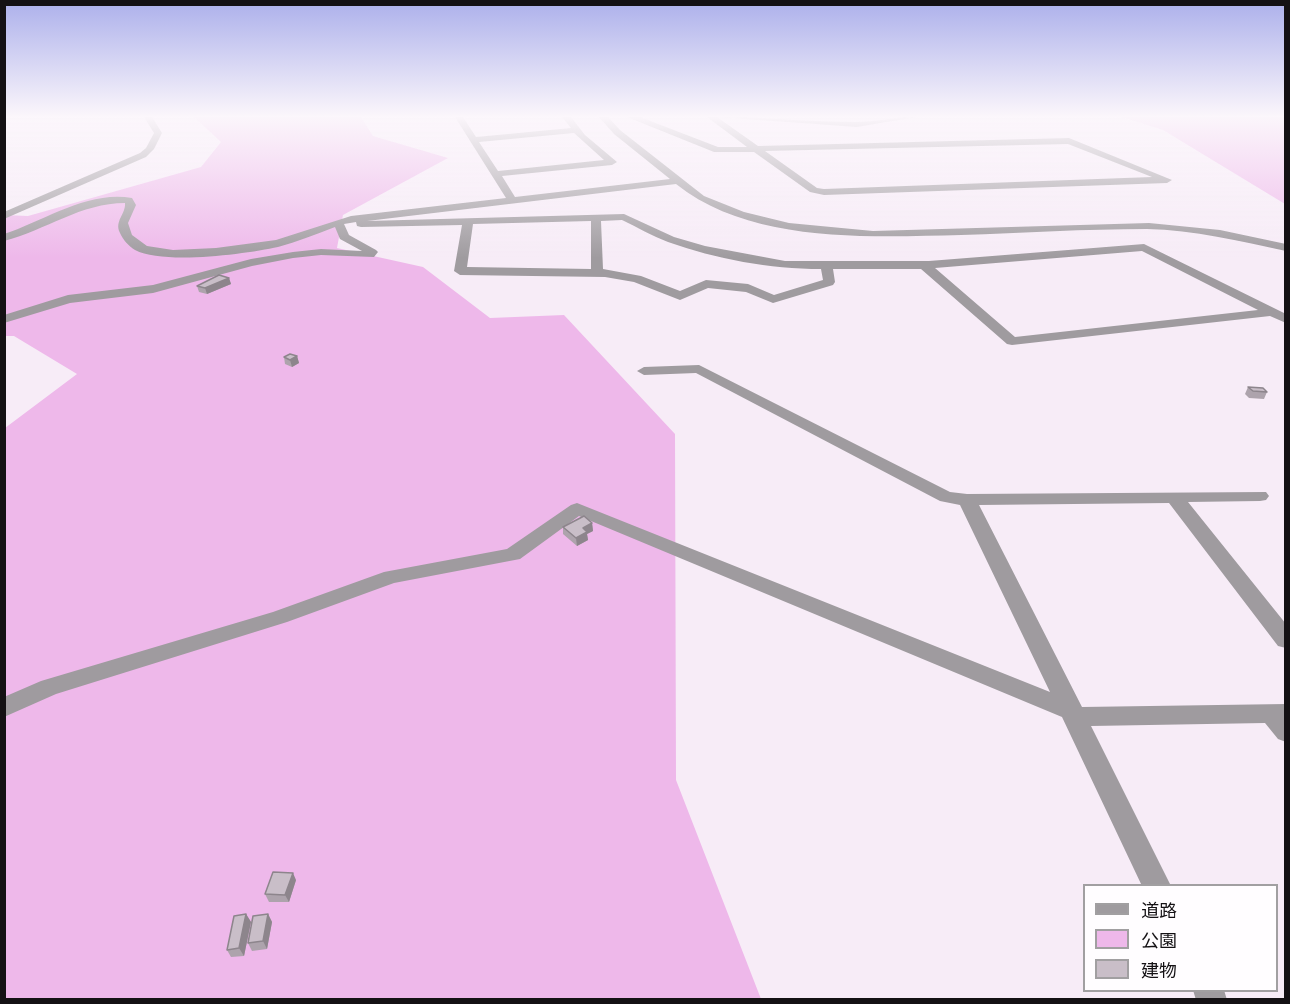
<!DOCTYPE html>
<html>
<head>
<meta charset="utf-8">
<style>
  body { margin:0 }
  #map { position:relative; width:1290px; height:1004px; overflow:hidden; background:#f7ecf7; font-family:"Open Sans","Noto Sans JP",sans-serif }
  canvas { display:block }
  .frame { position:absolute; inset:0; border:6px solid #141114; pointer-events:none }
  .legend { position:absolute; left:1083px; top:884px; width:195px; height:108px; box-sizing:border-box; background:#fffdff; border:2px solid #a19fa1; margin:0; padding:8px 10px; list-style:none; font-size:18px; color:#141114 }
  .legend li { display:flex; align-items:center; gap:12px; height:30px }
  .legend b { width:30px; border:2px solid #a19fa1 }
</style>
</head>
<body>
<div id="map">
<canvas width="1290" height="1004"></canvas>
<div class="frame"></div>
<ul class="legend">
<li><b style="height:8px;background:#9f9b9f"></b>道路</li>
<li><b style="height:16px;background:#eeb8ea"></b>公園</li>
<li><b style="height:16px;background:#c9bec8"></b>建物</li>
</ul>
</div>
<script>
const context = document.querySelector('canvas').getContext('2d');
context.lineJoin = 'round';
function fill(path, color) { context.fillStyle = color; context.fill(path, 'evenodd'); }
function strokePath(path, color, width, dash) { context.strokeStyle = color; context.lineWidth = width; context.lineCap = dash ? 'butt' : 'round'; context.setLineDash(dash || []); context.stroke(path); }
const green = new Path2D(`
  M194,117H361L373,136L448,158L343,215L337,248L423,267L490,318L564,315L675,434L676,780L761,999H5V428L77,374L14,336H5L4,215L28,216L201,167L221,142Z
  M1122,117H1285V204L1163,130Z`);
const street = new Path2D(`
  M144,117H152L162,133L154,149L146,157L4,219V212L140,153L146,148L154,133Z
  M455,117H463L476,137L571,128L562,117H571L585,135L617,162L612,165L502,176L515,197L670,179L614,134L599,117H608L620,130L704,196L744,212L789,223L873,231L1149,223L1220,230L1286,244V251C1240,241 1194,230 1147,229C1085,229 1023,233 961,235C870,237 751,244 676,184L367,221L624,214L674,237L705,246L785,261H929L1144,244L1286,314V323L1270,316L1012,345L1007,344L921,269H833L835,282L833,285L773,303L746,292L708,288L680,300L634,282L605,277L460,275L454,271L462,225L361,227L357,226L356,222L344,224L349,235L376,250L378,252L374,257L321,255L293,258L252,266L153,293L70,303L4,323V315L68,295L153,285L251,259L293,252L321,249L362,251L340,239L335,227C316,234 297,242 278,247C246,254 164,265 135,250C129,246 123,240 120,233C114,221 126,214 125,203C81,203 46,230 4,241V234C44,221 88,190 132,198L136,205L128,223L132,235L147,246L173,250L216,248L276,240L351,216L506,198ZM574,133L604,160L498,171L479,142ZM622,220C637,227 652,236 668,242C716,259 770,269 821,269L823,280L774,295L748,284L706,280L680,291L641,276L603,269L601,221ZM591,221V269L467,267L473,224ZM1142,251L1258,310L1015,337L935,268Z
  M627,117H640L718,147H747L707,117H717L758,146L1069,138L1172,180L1167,183L824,195L810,192L754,152H714ZM1068,144L1152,177L824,189L817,188L765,151Z
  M718,117C764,117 809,122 855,122C875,122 895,117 916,117L857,127Z
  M699,365L950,492L967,494L1266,492L1269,496L1266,500L1260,501L1188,502L1286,624V648L1278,646L1169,503L979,505L1082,707L1286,704V742L1278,739L1265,723L1091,726L1171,886H1142L1062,717L579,516L520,559L394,583L287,622L56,694L4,717V697L41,681L273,612L384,572L507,549L571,505L577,503L1050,692L960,505L940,501L696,373L644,375L637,371L644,367Z
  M1193,990H1224L1227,1000H1196Z`);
const wall = new Path2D(`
  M229,278L231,284L207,294L199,292L197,286Z
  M297,356L299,363L292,367L285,364L284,357Z
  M1248,387L1267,392L1264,399L1249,398L1245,394Z
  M592,523L593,531L587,534L588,540L577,546L563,534V527Z
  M296,880L289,902H269L265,894Z
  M246,914L251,922L244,956L231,957L227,950Z
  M268,914L272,922L267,949L252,951L248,943Z`);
const shadedWall = new Path2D(`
  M229,278L231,284L207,294L205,288Z
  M297,356L299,363L292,367L290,360Z
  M592,523L593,531L587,534L588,540L577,546L576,538L583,528Z
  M293,873L296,880L289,902L285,895Z
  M246,914L251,922L244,956L239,948Z
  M268,914L272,922L267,949L263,941Z`);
const building = new Path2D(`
  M219,275L229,278L205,288L197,286Z
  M290,354L297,356L290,360L284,357Z
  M1248,387L1263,388L1267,392L1253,391Z
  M584,516L592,523L583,528L587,532L576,538L563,527Z
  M273,872L293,873L285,895L265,894Z
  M246,914L239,948L227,950L234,916Z
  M268,914L263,941L248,943L253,916Z`);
fill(green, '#eeb8ea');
fill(street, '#9f9b9f');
fill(wall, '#ada3ac');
fill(shadedWall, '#8d858c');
fill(building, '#c9bec8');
strokePath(building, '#8d858c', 1.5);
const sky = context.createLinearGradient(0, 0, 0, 258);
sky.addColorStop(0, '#acb0eb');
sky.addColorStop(0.45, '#fbf6fb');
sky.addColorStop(1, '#fbf6fb00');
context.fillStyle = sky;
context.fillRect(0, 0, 1290, 258);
</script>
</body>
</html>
